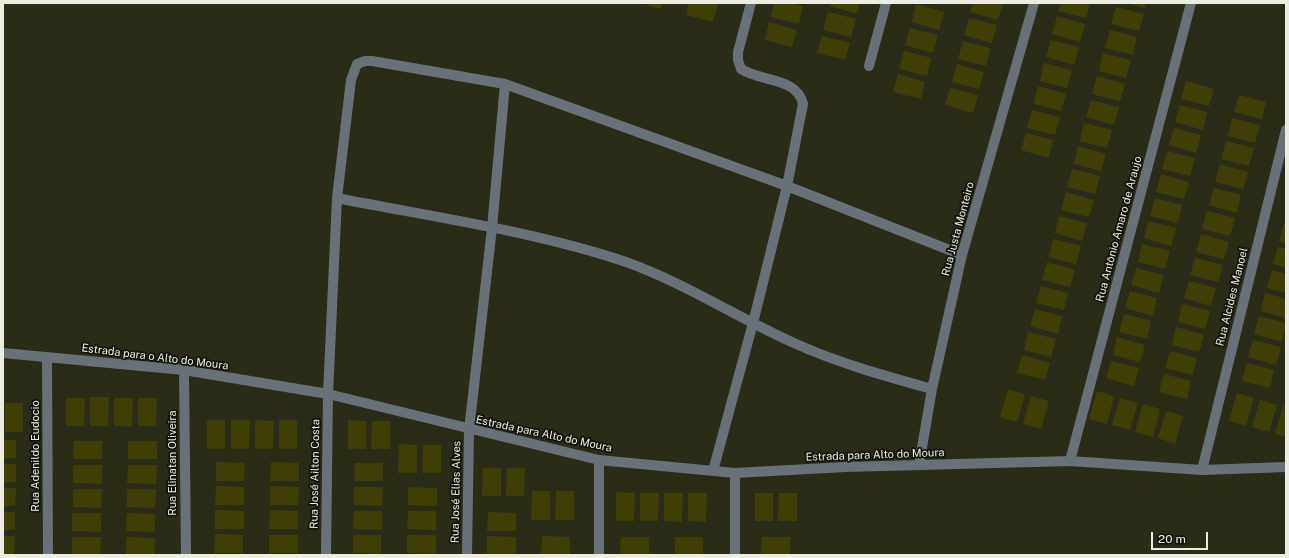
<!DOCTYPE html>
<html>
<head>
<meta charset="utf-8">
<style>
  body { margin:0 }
  #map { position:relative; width:1289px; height:558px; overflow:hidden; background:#2b2c18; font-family:"Public Sans",sans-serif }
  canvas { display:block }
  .frame { position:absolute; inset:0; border:4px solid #ecede0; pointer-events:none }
  .scale { position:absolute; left:1151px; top:532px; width:57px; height:18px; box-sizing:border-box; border:2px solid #ecede0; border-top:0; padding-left:5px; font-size:12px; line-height:14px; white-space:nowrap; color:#ecede0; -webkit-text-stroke:3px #13140b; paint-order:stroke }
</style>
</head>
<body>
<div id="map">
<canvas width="1289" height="558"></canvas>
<div class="frame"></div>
<div class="scale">20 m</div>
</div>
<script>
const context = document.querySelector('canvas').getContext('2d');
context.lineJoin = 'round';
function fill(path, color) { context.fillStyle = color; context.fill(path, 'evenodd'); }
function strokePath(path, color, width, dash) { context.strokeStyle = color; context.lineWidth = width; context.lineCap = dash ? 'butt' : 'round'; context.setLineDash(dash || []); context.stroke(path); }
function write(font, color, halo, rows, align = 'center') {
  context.font = font + ' "Public Sans",sans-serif'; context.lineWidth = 3.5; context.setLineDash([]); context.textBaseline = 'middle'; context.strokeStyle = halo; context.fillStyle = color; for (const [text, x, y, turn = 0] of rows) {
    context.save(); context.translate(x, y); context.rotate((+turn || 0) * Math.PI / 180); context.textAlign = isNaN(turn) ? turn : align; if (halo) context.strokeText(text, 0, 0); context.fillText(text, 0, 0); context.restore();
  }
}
const building = new Path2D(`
  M640,3H662L661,9Z
  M689,3L718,4L713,22L686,15Z
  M774,3H791L803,6L799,24L771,17Z
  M831,3H860L857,14L830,6Z
  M973,3H1003L998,20L970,12Z
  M1061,3H1090L1086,18L1058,11Z
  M1127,3H1146L1145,8Z
  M916,4L944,12L939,30L912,22Z
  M1116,7L1144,14L1139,31L1111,24Z
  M828,12L856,19L851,37L823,30Z
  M1057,16L1085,24L1080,42L1052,34Z
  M969,18L997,25L992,43L964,35Z
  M769,22L797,30L792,47L765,40Z
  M910,28L938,35L933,53L905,45Z
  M1110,30L1137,37L1133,55L1105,48Z
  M822,36L850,43L845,60L817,53Z
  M1051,40L1079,47L1074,65L1046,57Z
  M963,41L990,48L986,66L958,59Z
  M904,51L931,58L927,76L899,69Z
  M1103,53L1131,60L1126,78L1099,71Z
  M1044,63L1072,70L1067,88L1040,81Z
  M957,64L984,72L979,89L952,82Z
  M898,74L925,82L921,99L893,92Z
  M1097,76L1125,84L1120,101L1092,94Z
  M1186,81L1214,89L1209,106L1181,99Z
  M1038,86L1066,94L1061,111L1034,104Z
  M950,88L978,95L973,113L945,105Z
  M1239,95L1266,102L1262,119L1234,112Z
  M1091,100L1119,107L1114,125L1086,117Z
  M1180,105L1207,112L1203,130L1175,122Z
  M1032,110L1060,117L1055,135L1027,128Z
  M1232,118L1260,125L1255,143L1228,136Z
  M1084,123L1112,130L1107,148L1080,141Z
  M1174,128L1201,135L1196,153L1169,145Z
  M1026,133L1053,140L1049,158L1021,150Z
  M1226,141L1254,148L1249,166L1221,159Z
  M1078,146L1106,154L1101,171L1074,164Z
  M1167,151L1195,158L1190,176L1162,169Z
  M1220,164L1248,172L1243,189L1215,182Z
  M1072,169L1100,176L1095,194L1067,187Z
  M1161,174L1189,182L1184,199L1156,192Z
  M1214,188L1241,195L1237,213L1209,205Z
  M1066,192L1094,200L1089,217L1061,210Z
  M1155,198L1182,205L1178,223L1150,216Z
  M1207,211L1235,218L1230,236L1202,229Z
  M1059,216L1087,223L1082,241L1055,233Z
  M1148,221L1176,228L1171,246L1144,238Z
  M1284,223L1286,224V243L1279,241Z
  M1201,234L1229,242L1224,259L1196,252Z
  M1053,239L1081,246L1076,264L1049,257Z
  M1142,244L1170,251L1165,269L1138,262Z
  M1278,247L1286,249V268L1273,264Z
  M1195,258L1223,265L1218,282L1190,275Z
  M1047,262L1075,270L1070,287L1042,280Z
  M1136,268L1164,275L1159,293L1131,285Z
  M1272,270L1286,274V293L1267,288Z
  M1189,281L1216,288L1211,306L1184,298Z
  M1041,286L1068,293L1064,310L1036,303Z
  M1130,291L1157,298L1153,316L1125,308Z
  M1265,293L1286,299V318L1261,311Z
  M1182,304L1210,311L1205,329L1178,322Z
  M1035,309L1062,316L1058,334L1030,326Z
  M1124,314L1151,321L1147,339L1119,332Z
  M1259,316L1286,323L1282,342L1254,334Z
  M1176,327L1204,335L1199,352L1172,345Z
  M1028,332L1056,339L1051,357L1024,350Z
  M1117,337L1145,345L1140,362L1113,355Z
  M1253,340L1281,347L1276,365L1248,357Z
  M1170,351L1197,358L1193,375L1165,368Z
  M1022,355L1050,363L1045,380L1017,373Z
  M1111,361L1139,368L1134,386L1106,378Z
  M1247,363L1274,370L1270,388L1242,381Z
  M1164,374L1191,381L1187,399L1159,392Z
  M1008,389L1025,394L1017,422L1000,417Z
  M1097,391L1114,396L1107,424L1089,419Z
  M1237,393L1254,398L1246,426L1229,421Z
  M1031,396L1049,401L1041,429L1023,424Z
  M90,397H109L108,426H90Z
  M66,398H85L84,426H66Z
  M114,398H133L132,427L114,426Z
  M138,398H157L156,426H138Z
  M1120,398L1138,403L1130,430L1112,425Z
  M1260,400L1277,405L1269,432L1252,427Z
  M5,403H23V432H5Z
  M1143,404L1160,409L1153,437L1135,432Z
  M1283,406L1286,407V437L1275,434Z
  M1166,411L1183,416L1175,444L1158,438Z
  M207,420H225V449H207Z
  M231,420H250L249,449H231Z
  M255,420L274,421L273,449H255Z
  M279,420H297V449H279Z
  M348,420L366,421V449H348Z
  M372,421H390V449H371Z
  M3,440H16V458H3Z
  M74,441H102V459H73Z
  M128,441H157V459H128Z
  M399,444L417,445V473H398Z
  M423,445H441V473H422Z
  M216,462L245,463L244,481H216Z
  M271,462L299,463V481H270Z
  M355,463H383V481H354Z
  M3,464H16V482H3Z
  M73,465H102V484L73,483Z
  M128,465H157L156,484L127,483Z
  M483,468H501V496H482Z
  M507,468H525L524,496H506Z
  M216,486L244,487V505H215Z
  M270,486L299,487L298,505H270Z
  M354,487H383L382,506L354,505Z
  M408,487L437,488V506L408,505Z
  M3,488H16L15,506H3Z
  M73,489H102L101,508L73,507Z
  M127,489H156L155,508L127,507Z
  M532,491H550V520H531Z
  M556,491H574V520H555Z
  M616,492L635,493L634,521H616Z
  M640,493H659L658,521H640Z
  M664,493H683L682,522L664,521Z
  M688,493H707L706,522L688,521Z
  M755,493H773V521H755Z
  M779,493H797V521H778Z
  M215,510L244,511V529H215Z
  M270,510L298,511V529H269Z
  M354,511H382V530L353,529Z
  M408,511H436V530L407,529Z
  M3,512H15V530H3Z
  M488,512L516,513V531H487Z
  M72,513H101V532L72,531Z
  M127,513L155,514V532L126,531Z
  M215,534L243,535V553H214Z
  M269,535H298V553H269Z
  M353,535H381V554L353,553Z
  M407,535H436V554L407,553Z
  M3,536H15L14,555L3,554Z
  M487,536L516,537V555H487Z
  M542,536L570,537V555H541Z
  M72,537H101L100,555H72Z
  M126,537L155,538L154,555H126Z
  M621,537H649V555H620Z
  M675,537H703V555H675Z
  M762,537H790V555H761Z`);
const minor = new Path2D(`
  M869,66L886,3
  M337,198C432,217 534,231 626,262C685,283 738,318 794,343C838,363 885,376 932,389
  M3,353L184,370L328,394L599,460L735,473L845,467L1070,461L1202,470L1286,467
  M47,358L48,555
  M184,370L186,555
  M599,460V555
  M1070,461L1191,3
  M919,465L932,389L962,255L1034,3
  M1202,470L1286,130
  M713,471L753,323L787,186L803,104C797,77 761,82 741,69L738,60V52L751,3
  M735,473V555
  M326,555L328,394L337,198L351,80L357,64L365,61H372L505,84L787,186L962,255
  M467,555L469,430L492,228L505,84`);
const streetNames = [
  ["Rua Justa Monteiro",958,229,-75],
  ["Rua Antônio Amaro de Araujo",1119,229,-75],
  ["Rua Alcides Manoel",1232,297,-76],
  ["Estrada para o Alto do Moura",155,357,7],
  ["Estrada para Alto do Moura",544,434,12],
  ["Estrada para Alto do Moura",875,455,-2],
  ["Rua Adenildo Eudocio",36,456,-90],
  ["Rua Elinatan Oliveira",173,463,-90],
  ["Rua José Ailton Costa",315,474,-89],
  ["Rua José Elias Alves",456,492,-89]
];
fill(building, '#3f3f05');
strokePath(minor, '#687178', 10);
write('11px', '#ecede0', '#13140b', streetNames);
</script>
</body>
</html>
